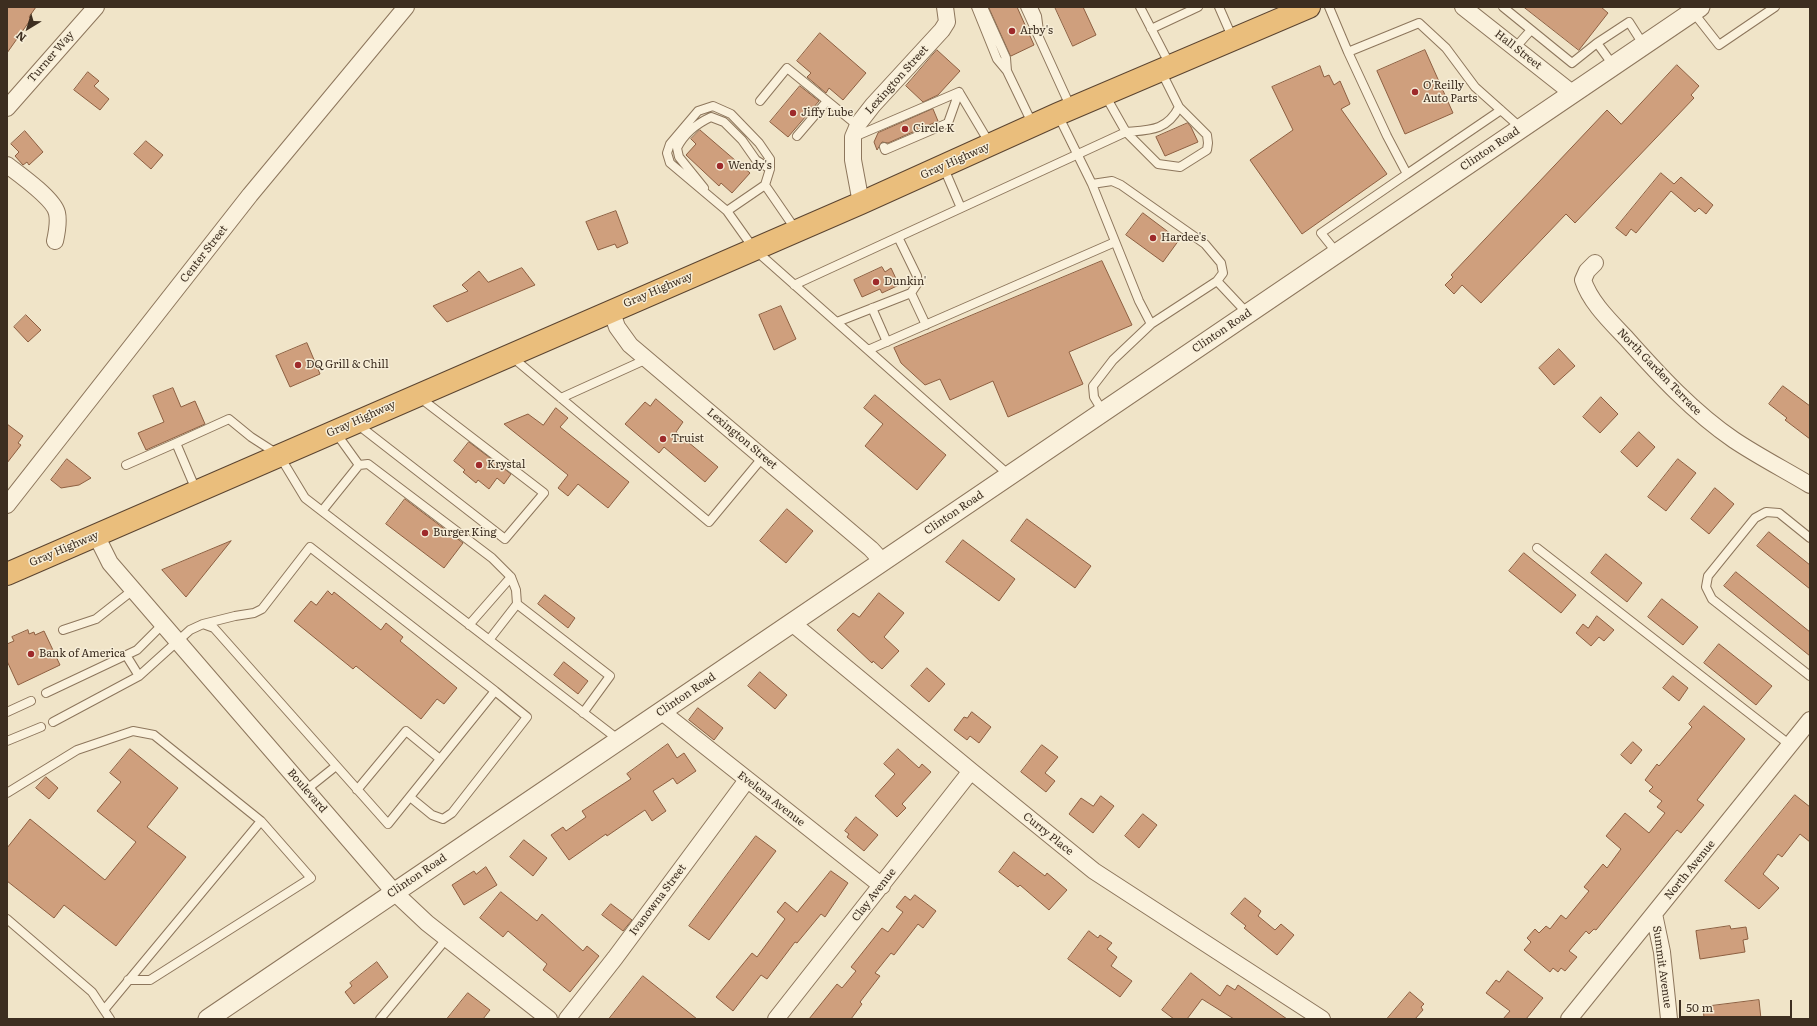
<!DOCTYPE html>
<html>
<head>
<meta charset="utf-8">
<style>
  body { margin:0 }
  #map { position:relative; width:1817px; height:1026px; overflow:hidden; background:#f0e4c8; font-family:Literata,serif }
  canvas { display:block }
  .frame { position:absolute; inset:0; border:8px solid #3d2e20; pointer-events:none }
  .north { position:absolute; left:8px; top:8px; width:40px; height:40px; -webkit-text-stroke:3px #f7eed8; paint-order:stroke; rotate:218deg; font-size:11px; font-weight:700; line-height:16px; text-align:center; color:#3d2e20 }
  .north::after { content:''; display:block; margin:auto; width:14px; height:18px; background:#3d2e20; clip-path:polygon(50% 0,100% 100%,50% 72%,0 100%) }
  .scale { position:absolute; left:1679px; top:1000px; width:113px; height:18px; box-sizing:border-box; border:2px solid #3d2e20; border-top:0; padding-left:5px; font-size:12px; line-height:14px; white-space:nowrap; color:#3d2e20; -webkit-text-stroke:3px #f7eed8; paint-order:stroke }
</style>
</head>
<body>
<div id="map">
<canvas width="1817" height="1026"></canvas>
<div class="frame"></div>
<div class="north">N</div>
<div class="scale">50 m</div>
</div>
<script>
const context = document.querySelector('canvas').getContext('2d');
context.lineJoin = 'round';
function fill(path, color) { context.fillStyle = color; context.fill(path, 'evenodd'); }
function strokePath(path, color, width, dash) { context.strokeStyle = color; context.lineWidth = width; context.lineCap = dash ? 'butt' : 'round'; context.setLineDash(dash || []); context.stroke(path); }
function write(font, color, halo, rows, align = 'center') {
  context.font = font + ' Literata,serif'; context.lineWidth = 3; context.setLineDash([]); context.textBaseline = 'middle'; context.strokeStyle = halo; context.fillStyle = color; for (const [text, x, y, turn = 0] of rows) {
    context.save(); context.translate(x, y); context.rotate((+turn || 0) * Math.PI / 180); context.textAlign = isNaN(turn) ? turn : align; if (halo) context.strokeText(text, 0, 0); context.fillText(text, 0, 0); context.restore();
  }
}
const building = new Path2D(`
  M7,7H36L29,17L31,19L7,53Z
  M989,7H1017L1034,45L1011,56Z
  M1055,7H1083L1096,35L1073,46Z
  M1524,7H1601L1608,13L1579,50Z
  M820,33L866,73L843,100L829,88L826,93L807,77L811,73L797,61Z
  M937,50L960,71L938,95L923,102L906,86Z
  M1425,50L1453,113L1405,134L1377,71Z
  M1677,65L1699,86L1691,95L1694,98L1575,223L1566,214L1481,303L1462,285L1454,294L1445,285L1453,277L1451,275L1607,110L1621,124Z
  M1320,66L1324,77L1329,75L1334,85L1340,81L1350,104L1341,109L1387,174L1302,234L1250,160L1293,130L1272,87Z
  M88,72L99,81L94,86L109,99L100,110L74,90Z
  M800,86L819,101L788,137L770,122Z
  M933,109L938,121L888,143L882,142L877,150L874,142L878,133Z
  M1188,123L1191,127L1198,142L1165,156L1156,137Z
  M700,130L750,173L732,193L721,183L719,186L686,155L696,144L691,139Z
  M25,131L43,152L29,165L27,162L23,165L15,156L19,152L11,144Z
  M146,141L163,155L151,169L134,154Z
  M1661,173L1674,184L1681,177L1713,205L1706,214L1699,208L1695,212L1671,191L1636,233L1631,229L1626,236L1616,228Z
  M616,211L628,243L617,248L615,244L598,250L586,222Z
  M1143,213L1179,240L1163,262L1126,235Z
  M1102,261L1132,325L1069,352L1083,384L1008,417L993,381L950,400L940,379L925,385L901,363L894,348Z
  M882,267L885,272L891,268L899,285L882,293L880,289L862,297L854,280Z
  M522,268L535,285L447,322L433,306L468,291L462,285L479,271L488,282Z
  M781,306L796,339L774,350L759,315Z
  M26,315L41,330L28,342L14,327Z
  M307,343L320,374L290,387L276,356Z
  M1559,349L1575,366L1554,385L1539,368Z
  M1783,386L1810,406V439L1785,420L1787,418L1769,404Z
  M173,388L181,407L195,401L205,424L146,450L138,433L164,422L153,396Z
  M875,395L946,455L917,490L865,446L883,424L864,408Z
  M1601,397L1618,414L1600,433L1583,417Z
  M656,399L683,422L676,432L718,467L705,482L664,447L659,453L625,424L645,402L650,406Z
  M556,408L568,418L560,427L629,482L608,508L578,484L568,496L558,488L568,475L504,424L528,414L543,425Z
  M7,424L23,436L18,443L21,445L7,463Z
  M1639,432L1655,447L1637,467L1621,452Z
  M469,442L511,474L504,484L497,478L489,489L478,480L476,483L463,472L465,470L454,461Z
  M67,459L91,478L79,485L61,488L51,480Z
  M1678,459L1696,473L1666,511L1648,497Z
  M1715,488L1734,504L1709,534L1691,519Z
  M405,499L463,543L444,568L386,524Z
  M787,509L813,531L786,563L760,541Z
  M1027,519L1091,566L1075,588L1011,541Z
  M1769,532L1810,565V589L1757,546Z
  M963,540L1015,579L999,601L946,562Z
  M231,541L186,597L162,570Z
  M1524,553L1576,595L1561,613L1509,571Z
  M1606,554L1642,583L1627,602L1591,573Z
  M1736,572L1810,632V656L1724,586Z
  M328,591L332,595L334,592L381,630L386,623L403,637L400,641L457,688L444,704L437,699L421,719L356,666L353,669L294,621L311,601L316,605Z
  M879,593L904,613L884,637L899,651L882,669L873,661L872,663L837,630L853,613L859,617Z
  M545,595L575,618L568,628L538,604Z
  M1662,599L1698,627L1683,645L1648,617Z
  M1597,616L1614,630L1604,641L1599,637L1591,646L1576,633L1583,624L1588,628Z
  M28,630L29,634L34,632L35,635L44,631L60,665L18,685L7,661V644L14,641L12,637Z
  M1719,644L1772,686L1756,705L1704,663Z
  M564,662L588,681L578,694L554,675Z
  M927,668L945,684L929,702L911,686Z
  M760,672L787,695L775,709L748,686Z
  M1673,676L1688,688L1679,701L1663,688Z
  M1704,706L1745,739L1697,800L1704,805L1681,833L1677,830L1596,930L1594,929L1589,934L1586,931L1569,951L1577,957L1565,971L1561,968L1558,972L1553,968L1550,972L1524,950L1531,942L1527,938L1535,929L1539,933L1546,926L1550,929L1561,915L1566,919L1589,891L1584,887L1603,864L1607,868L1621,849L1606,836L1625,813L1649,833L1665,813L1657,807L1662,801L1649,791L1653,787L1645,780L1657,764L1659,766L1692,727L1689,724Z
  M698,708L723,728L714,740L689,720Z
  M972,712L991,727L979,743L970,736L967,740L954,730L964,717L967,718Z
  M1633,742L1642,750L1631,764L1621,755Z
  M668,744L677,758L684,753L696,771L677,784L673,778L653,791L666,811L652,821L645,810L607,836L606,834L569,860L551,835L563,827L566,831L586,817L582,811L631,779L627,774Z
  M1042,745L1058,757L1045,773L1055,781L1046,792L1021,772Z
  M130,749L178,788L147,827L186,857L116,946L64,905L54,918L7,881V848L30,819L105,880L136,842L97,811L121,782L110,773Z
  M898,749L919,768L922,764L931,772L902,804L906,808L897,817L875,796L895,774L884,764Z
  M46,777L58,788L49,799L36,788Z
  M1795,795L1810,807V842L1800,834L1782,857L1778,854L1763,874L1779,888L1759,909L1725,881Z
  M1101,796L1114,806L1093,833L1069,814L1081,798L1093,806Z
  M1143,814L1157,825L1139,848L1125,836Z
  M856,817L878,835L864,851L847,837L849,834L845,831Z
  M756,836L776,851L709,940L689,926Z
  M524,840L547,858L533,876L510,857Z
  M1014,852L1045,876L1047,873L1067,890L1049,910L1020,885L1018,887L999,872Z
  M486,867L497,885L464,905L452,885L474,871L476,874Z
  M831,871L848,883L825,917L821,914L797,943L795,942L767,979L761,975L733,1011L716,997L752,953L757,957L785,919L777,912L785,902L797,912Z
  M501,892L537,921L542,914L583,951L587,946L599,956L570,992L543,970L547,964L508,931L503,937L480,918Z
  M915,895L936,911L923,928L918,924L894,955L891,953L875,973L880,976L860,1002L862,1004L851,1019H809L837,984L842,988L856,971L851,967L882,928L888,932L903,912L896,907L905,896L910,900Z
  M1245,898L1261,911L1258,916L1275,930L1281,924L1294,935L1277,955L1244,928L1246,926L1231,914Z
  M611,904L632,920L623,931L602,915Z
  M1730,926L1731,929L1746,927L1748,939L1743,940L1745,952L1700,959L1696,931Z
  M1089,931L1098,938L1100,935L1112,943L1107,949L1117,957L1111,966L1132,981L1120,997L1068,959Z
  M377,962L388,977L354,1004L345,992L352,986L350,983Z
  M1508,971L1543,998L1526,1019H1503L1510,1011L1486,993L1496,980L1499,982Z
  M1191,973L1220,996L1227,985L1235,990L1238,985L1287,1019H1234L1202,999L1187,1019H1174L1162,1010Z
  M643,976L697,1019H609Z
  M1410,992L1424,1004L1421,1007L1423,1010L1415,1019H1387Z
  M468,993L490,1010L483,1019H447Z
  M1759,1000L1761,1019L1704,1018L1703,1007Z`);
const service = new Path2D(`
  M976,7L997,59L1007,71L1033,125
  M983,7L1006,58L1007,71
  M1025,7L1071,108
  M1033,7L1037,16L1039,31
  M1140,7L1170,65
  M1219,7L1233,39
  M1329,7L1348,52L1419,23L1446,48L1475,87L1521,128
  M1503,7L1572,63L1597,43L1613,65
  M1693,12L1719,45L1775,7
  M1151,29L1198,7
  M1597,43L1629,22L1643,44
  M1515,48L1531,30
  M1348,52L1387,136L1407,174L1501,110
  M1105,95L1126,132L1158,164L1180,167L1207,150L1208,143L1207,135L1179,107
  M760,101L787,68L858,126
  M1058,115L1092,184L1139,301L1151,324L1217,281L1223,273L1221,263L1205,244L1121,185L1112,181L1092,184
  M797,136L827,101
  M854,137L959,92L990,144
  M884,147L885,150L948,123L959,92
  M943,166L961,208
  M704,188L679,157L677,148C684,134 696,124 711,117L724,122L742,140L756,160L770,169
  M727,211L765,185
  M796,230L765,185L770,169V159L759,143L731,114L713,106L698,111L670,144L667,153L670,163L727,211L754,249L1009,475
  M1337,253L1321,233L1407,174
  M1217,281L1248,314
  M794,285L1126,132C1149,130 1167,131 1179,107L1161,71
  M911,293L926,325
  M872,308L887,342
  M837,322L911,293L917,284V276L898,237
  M868,350L1115,242
  M512,357L709,522L763,457
  M561,398L647,359
  M1103,412L1094,397L1093,386L1113,360L1151,324
  M357,424L505,539L544,493L419,397
  M336,433L359,465
  M126,465L176,443
  M196,490L176,443L229,419L251,437L279,455L305,498L619,740
  M322,511L359,465L368,464L492,558L511,577L469,625
  M1810,538L1779,513L1766,512L1755,518L1708,576L1706,587L1712,599L1810,676
  M1537,548L1790,745
  M511,577L516,590L517,604
  M63,630L96,619L133,590
  M489,640L517,604L610,676L583,713
  M126,655L139,676
  M46,693L137,650L163,624
  M7,712L31,701
  M53,722L139,676L190,630L203,624L214,628L388,824L495,691L310,547L262,609L254,613L235,616L203,624
  M7,741L41,727
  M306,790L336,766
  M357,790L406,731L440,759
  M7,793L77,750L133,731L154,735L261,821L104,1010
  M410,797L432,815L443,819L452,813L527,717L495,691
  M7,919L92,992L110,1019
  M128,980H150L311,878L261,821
  M380,1019L447,938`);
const minor = new Path2D(`
  M1463,7L1572,93
  M7,108L96,7
  M7,165C19,174 54,199 57,213C59,222 57,232 55,241
  M861,203L853,160V137L859,123L873,105L942,30L947,22L945,7
  M1595,263L1587,271L1583,280C1590,302 1610,321 1626,338C1659,375 1693,412 1734,440C1758,456 1785,470 1810,485
  M611,310L617,327L630,345L871,549L882,561
  M7,505L250,195L406,7
  M96,535L110,563L394,892L427,923L549,1019
  M792,623L971,771L1094,871L1322,1019
  M662,712L882,886
  M1654,914L1662,952L1669,1019
  M567,1019L615,958L747,780
  M776,1019L971,771
  M1569,1019L1810,720`);
const tertiary = new Path2D(`
  M208,1019L1700,7`);
const trunk = new Path2D(`
  M7,574L861,203L1058,114L1309,7`);
const markers = [
  [1012,31,4,"#9e2a2b"],
  [1415,92,4,"#9e2a2b"],
  [793,113,4,"#9e2a2b"],
  [905,129,4,"#9e2a2b"],
  [720,166,4,"#9e2a2b"],
  [1153,238,4,"#9e2a2b"],
  [876,282,4,"#9e2a2b"],
  [298,365,4,"#9e2a2b"],
  [663,439,4,"#9e2a2b"],
  [479,465,4,"#9e2a2b"],
  [425,533,4,"#9e2a2b"],
  [31,654,4,"#9e2a2b"]
];
const poiNames = [
  ["Arby's",1020,31],
  ["O'Reilly",1423,86],
  ["Auto Parts",1423,99],
  ["Jiffy Lube",801,113],
  ["Circle K",913,129],
  ["Wendy's",728,166],
  ["Hardee's",1161,238],
  ["Dunkin'",884,282],
  ["DQ Grill & Chill",306,365],
  ["Truist",671,439],
  ["Krystal",487,465],
  ["Burger King",433,533],
  ["Bank of America",39,654]
];
const streetNames = [
  ["Hall Street",1518,50,38],
  ["Turner Way",51,57,-49],
  ["Lexington Street",897,80,-48],
  ["Clinton Road",1490,149,-34],
  ["Gray Highway",955,161,-24],
  ["Center Street",204,254,-52],
  ["Gray Highway",658,290,-23],
  ["Clinton Road",1222,331,-34],
  ["North Garden Terrace",1659,372,46],
  ["Gray Highway",361,419,-24],
  ["Lexington Street",742,439,40],
  ["Clinton Road",954,513,-34],
  ["Gray Highway",64,549,-23],
  ["Clinton Road",686,695,-34],
  ["Boulevard",307,791,49],
  ["Evelena Avenue",771,799,38],
  ["Curry Place",1048,834,39],
  ["North Avenue",1690,870,-51],
  ["Clinton Road",417,876,-34],
  ["Clay Avenue",874,895,-52],
  ["Ivanowna Street",658,900,-53],
  ["Summit Avenue",1662,967,82]
];
fill(building, '#cf9f7d');
strokePath(building, '#8d5f41', 1);
strokePath(service, '#8d765c', 10);
strokePath(minor, '#8d765c', 18);
strokePath(tertiary, '#8d765c', 21);
strokePath(trunk, '#5b4430', 24);
strokePath(service, '#faf1dc', 8);
strokePath(minor, '#faf1dc', 16);
strokePath(tertiary, '#faf1dc', 19);
strokePath(trunk, '#eabe7c', 22);
for (const [x, y, r, color] of markers) { const dot = new Path2D(); dot.arc(x, y, r, 0, 2 * Math.PI); context.fillStyle = color; context.fill(dot); strokePath(dot, '#f7eed8', 1.5); }
write('11px', '#3d2e20', '#f7eed8', poiNames, 'left');
write('11px', '#3d2e20', '#f7eed8', streetNames);
</script>
</body>
</html>
